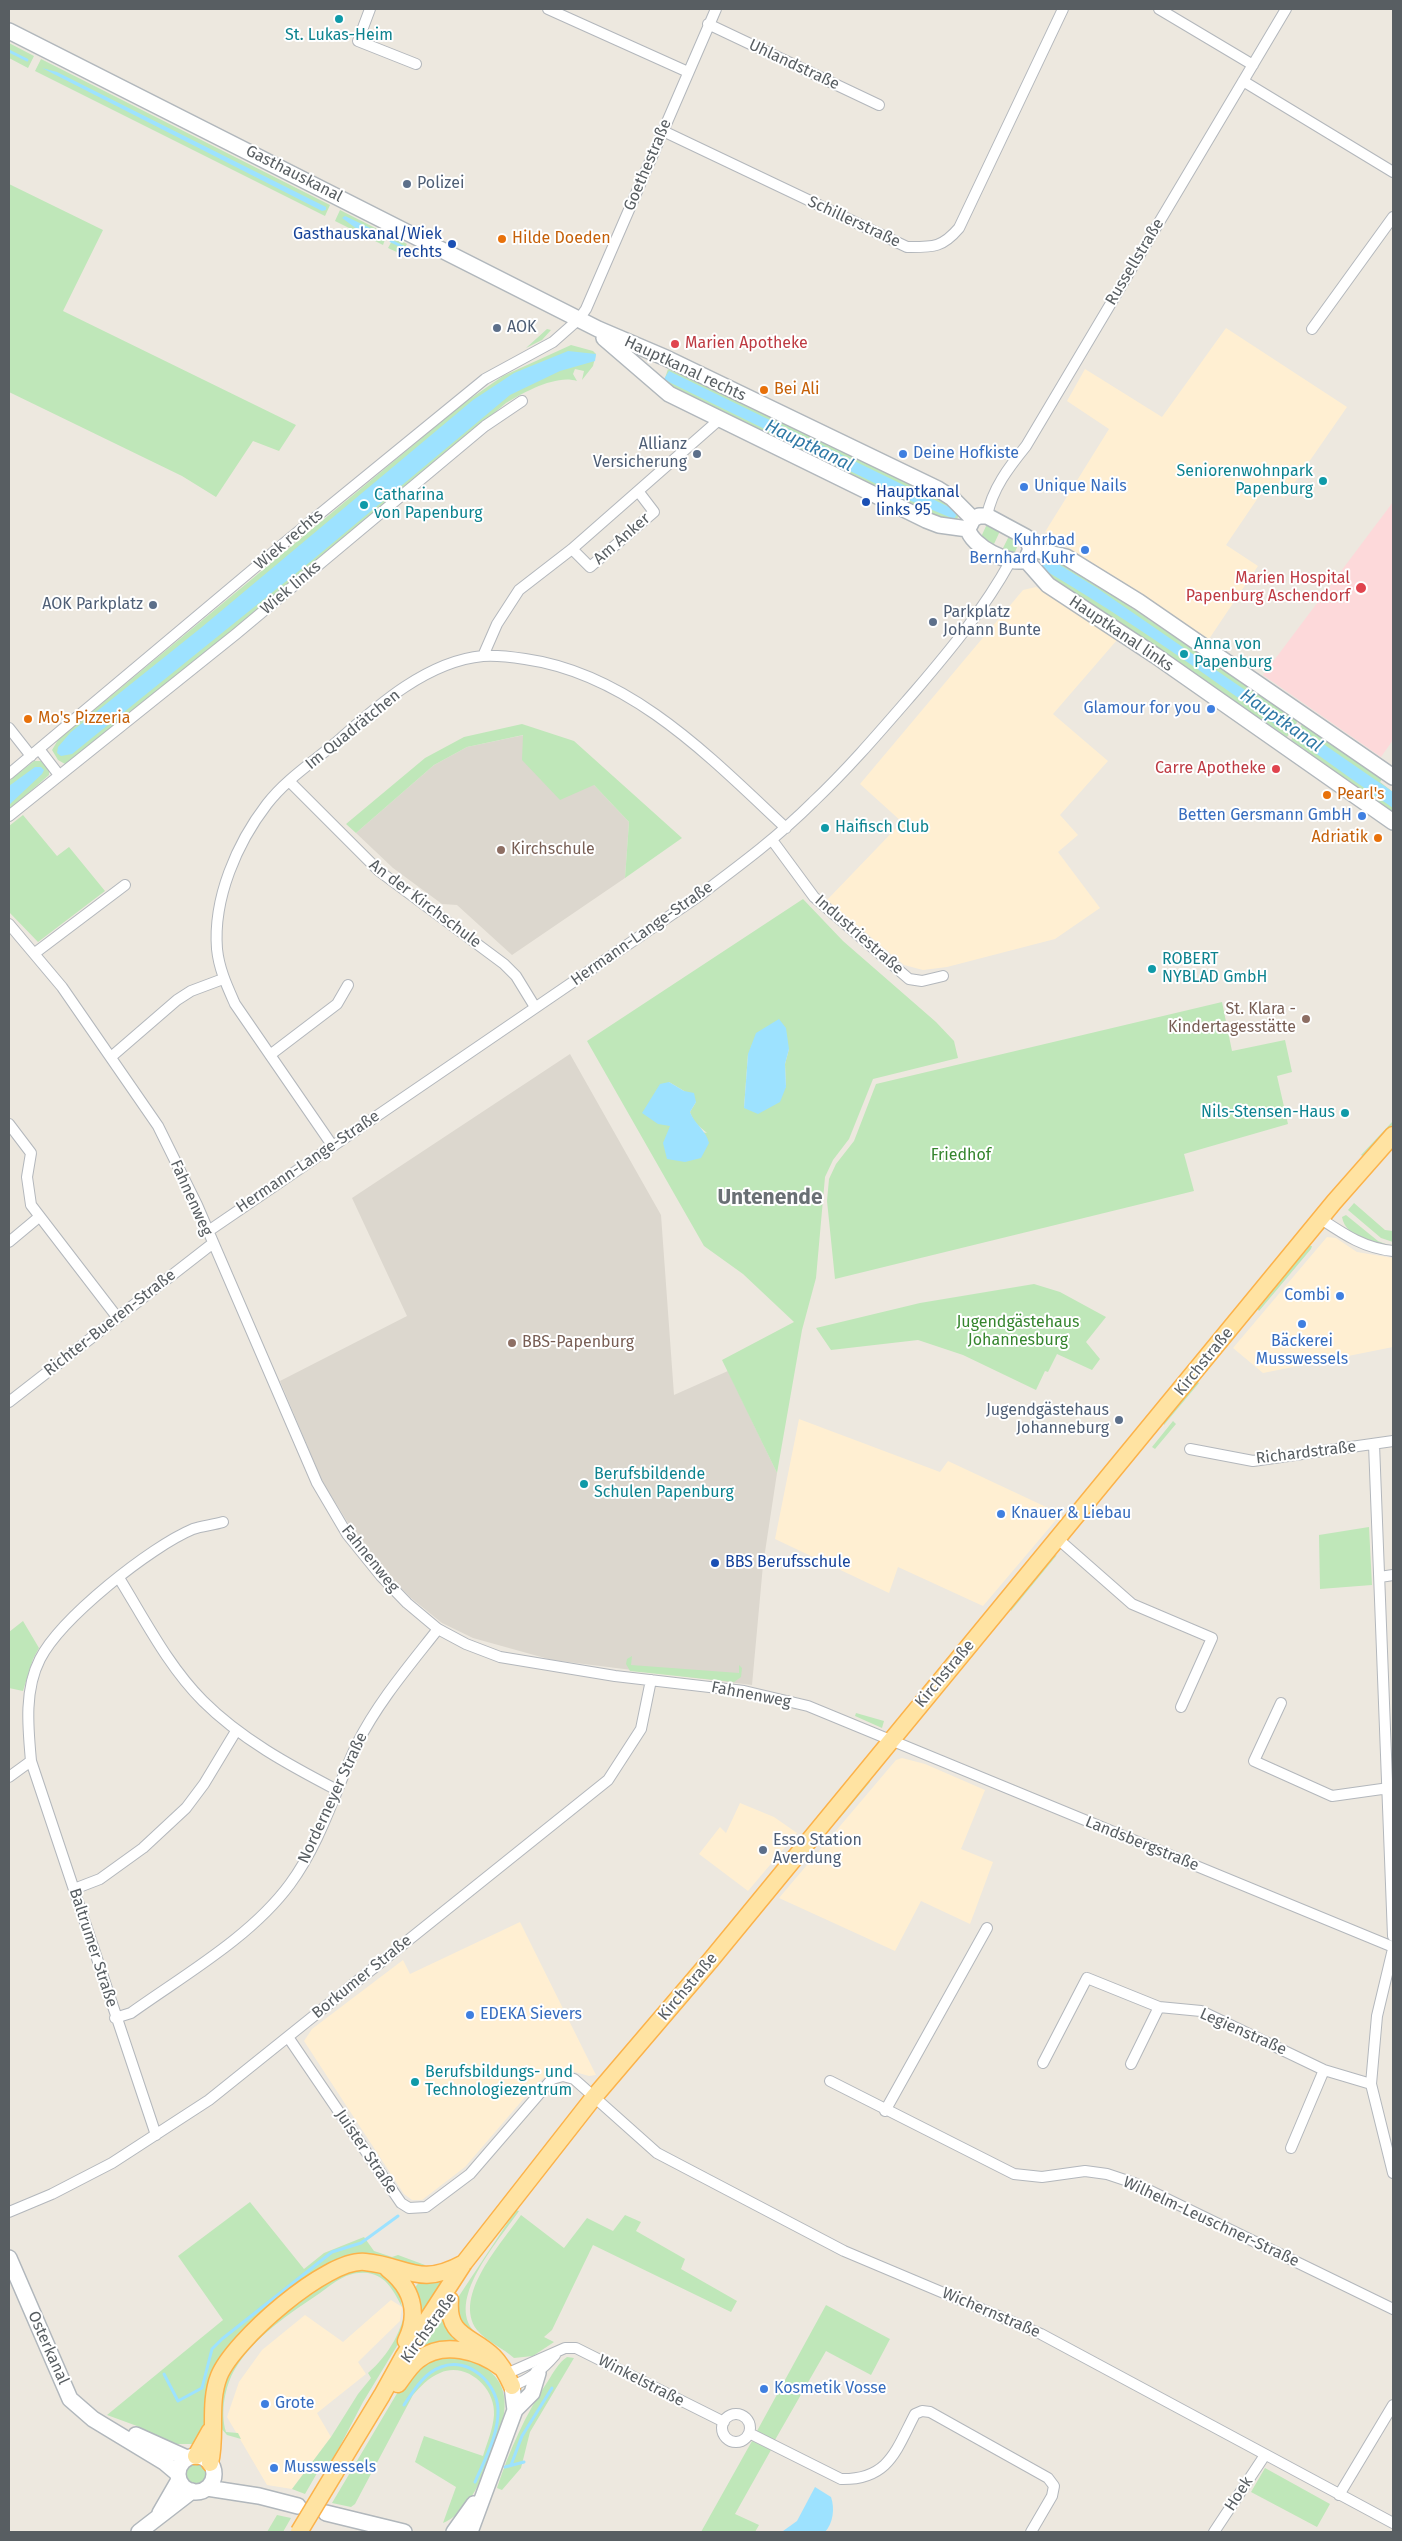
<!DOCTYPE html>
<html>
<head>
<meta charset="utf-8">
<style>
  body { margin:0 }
  #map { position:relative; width:1402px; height:2541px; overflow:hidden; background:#ede8df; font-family:"Fira Sans",sans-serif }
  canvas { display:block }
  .frame { position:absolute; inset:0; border:10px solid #585e62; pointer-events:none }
</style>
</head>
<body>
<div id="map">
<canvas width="1402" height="2541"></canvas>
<div class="frame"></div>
</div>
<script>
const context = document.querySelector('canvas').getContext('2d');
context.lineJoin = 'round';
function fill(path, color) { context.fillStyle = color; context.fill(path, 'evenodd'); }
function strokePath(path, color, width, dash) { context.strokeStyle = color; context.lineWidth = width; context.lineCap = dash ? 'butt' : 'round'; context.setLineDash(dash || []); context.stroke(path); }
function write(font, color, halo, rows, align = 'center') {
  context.font = font + ' "Fira Sans",sans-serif'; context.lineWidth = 4; context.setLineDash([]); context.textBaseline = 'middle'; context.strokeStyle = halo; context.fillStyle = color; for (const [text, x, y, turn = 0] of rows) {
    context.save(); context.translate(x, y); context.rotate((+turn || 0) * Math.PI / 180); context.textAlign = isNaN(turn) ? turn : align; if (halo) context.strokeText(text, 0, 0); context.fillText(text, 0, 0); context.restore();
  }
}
const commercial = new Path2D(`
  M1226,328L1347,407L1284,498L1266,486L1226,545L1258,566L1209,639L1045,532L1109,429L1067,401L1085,369L1162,417Z
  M1036,587L1117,640L1053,714L1108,761L1060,815L1078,835L1058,852L1100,908L1055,939L947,967L923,970L904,965L827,900L902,822L860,784L1023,590Z
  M1327,1237L1336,1238L1357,1252L1393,1258V1347L1263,1373L1233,1348Z
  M799,1419L940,1472L948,1461L1061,1514L983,1606L898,1567L889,1593L775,1539Z
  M902,1758L925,1764L985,1790L961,1849L993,1862L970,1924L921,1901L895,1951L779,1898L896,1760Z
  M740,1803L774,1817L797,1833L748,1891L699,1854L720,1827L726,1833Z
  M520,1922L596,2075L589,2076L561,2068L549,2074L538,2082L465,2167L422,2200H412L404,2194L304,2041L312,2029L403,1960L410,1974Z
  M391,2300L402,2307L400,2321L358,2362L366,2374L317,2413L331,2437L292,2489L267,2485L227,2417L239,2382L262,2350L305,2315L343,2342Z`);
const education = new Path2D(`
  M524,735L594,785L629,822L625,878L512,955L457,905L442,904L393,868L356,833L434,765L467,747Z
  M570,1054L661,1215L674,1395L728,1371L777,1473L763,1565L752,1685L552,1660L473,1638L442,1623L411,1598L386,1573L353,1531L322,1481L280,1381L407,1316L352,1198Z`);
const medical = new Path2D(`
  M1393,502V740L1381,757L1263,675Z`);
const green = new Path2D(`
  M9,43L34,56L28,68L9,58Z
  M41,59L330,205L325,216L35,71Z
  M9,184L103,230L63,311L296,425L279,451L253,441L216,497L182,476L9,392Z
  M340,210L387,234L383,245L335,221Z
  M394,237L407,244L401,254L388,248Z
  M547,329L551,330L542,340L526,348Z
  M571,345L593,351L596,354L593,366L582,380L584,371L575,369L573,374L577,381C557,374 524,392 506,403L343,540L71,762L65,764L58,760L52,750L58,740L464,403L503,376Z
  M668,369L930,488L960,513L954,525L663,384Z
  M987,524L1000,531L994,544L981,537Z
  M1009,536L1020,541L1014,554L1003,548Z
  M1046,554L1070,566L1298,721L1287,737L1072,591L1065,593L1038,569Z
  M1303,723L1382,779L1380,782L1393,792V812L1291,740Z
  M522,724L574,741L682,838L625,878L629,822L594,785L560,800L522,760L523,735L467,747L434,765L356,833L346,824L425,758L464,737Z
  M34,761H41L49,770V775L9,810V781Z
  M23,815L57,856L69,847L105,891L38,942L9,912V826Z
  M803,899L843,941L936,1022L954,1041L958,1058L873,1079L849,1139L833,1160L825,1177L816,1278L802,1330L777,1473L722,1360L794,1322L743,1274L704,1246L587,1041ZM789,1049L785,1064L786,1087L744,1108L748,1054ZM669,1082L684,1091L696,1102L690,1112L694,1122L707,1133L670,1126Z
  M1222,1002L1232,1051L1285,1040L1292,1072L1277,1076L1288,1124L1184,1154L1194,1191L835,1279L827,1201L829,1179L836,1164L854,1141L876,1084Z
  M1393,1121V1124L1364,1157L1361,1155Z
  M1354,1203L1385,1230L1393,1231V1242L1381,1238L1348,1210Z
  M1346,1215L1378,1241L1393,1247C1376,1243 1346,1239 1342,1217Z
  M1310,1246H1312L1311,1249L1259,1311L1257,1308Z
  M1034,1284L1060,1292L1106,1317L1086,1342L1100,1359L1092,1370L1057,1354L1048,1372L1045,1371L1036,1390L963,1355L918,1340L831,1350L816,1328L920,1303Z
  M1196,1381L1199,1383L1164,1425L1163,1421Z
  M1173,1421L1176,1424L1155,1449L1152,1447Z
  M1369,1527L1372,1585L1320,1589L1319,1535Z
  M1057,1555L1011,1611L1010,1607L1049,1559Z
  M23,1621L39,1648L33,1659L23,1691L9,1688V1632Z
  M632,1656L631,1665L739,1673V1665L742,1668L741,1677L734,1682L630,1671L626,1664L627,1659Z
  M856,1713L884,1721L882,1728L855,1716Z
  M869,1781L870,1782L840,1818L838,1817Z
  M250,2202L304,2269L324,2253L364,2237L374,2251L392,2257L398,2255L425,2265L418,2272L373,2258L261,2318L208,2411L201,2444H171L137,2426L107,2415L223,2320L178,2256Z
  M516,2210L519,2211C500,2239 448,2296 472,2329C481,2342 498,2347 507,2359C484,2348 450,2329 457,2299Z
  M521,2215L564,2248L587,2218L613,2231L625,2215L641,2222L636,2231L685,2259L681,2269L737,2301L731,2312L593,2245L552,2330L544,2337L554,2342L533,2356L514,2358C503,2348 487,2342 477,2330C452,2296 502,2243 521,2215Z
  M356,2268C374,2270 384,2272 398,2284L402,2307C394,2292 387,2276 368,2273C361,2272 353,2273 346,2276C337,2280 328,2287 320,2293C289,2314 255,2336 235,2369C225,2386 220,2412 226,2432L238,2433L241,2439L227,2435L220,2427L222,2390L227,2375L252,2340L316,2288Z
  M445,2278L421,2318L413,2290L420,2281Z
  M406,2302L403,2336L363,2402L327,2471L320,2468L305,2494L292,2489L331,2437L358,2394L371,2378L368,2373C389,2355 404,2329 406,2302Z
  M826,2305L890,2339L871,2375L826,2351L775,2440L757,2431Z
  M443,2318L465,2346L420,2352Z
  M456,2356C523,2372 508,2418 487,2467C478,2487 464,2515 443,2523L456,2487L415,2462L424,2436L483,2456C487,2443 493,2429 494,2415C496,2388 466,2361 440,2373C428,2378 421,2386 413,2395L355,2504L351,2507L332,2503L399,2390L418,2367L442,2357Z
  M567,2357L574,2358L530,2432L521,2468L502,2490L497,2488C510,2449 525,2415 548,2381C553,2373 559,2362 567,2357Z
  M752,2441L771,2450L735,2514L759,2525L755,2532H701Z
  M184 2474a12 12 0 1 1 24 0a12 12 0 1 1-24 0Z
  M1265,2468L1330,2504L1317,2527L1251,2492Z
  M277,2515L291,2518L283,2532H267Z`);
const water = new Path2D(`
  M42,68L57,72L326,207V210L322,211Z
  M345,216L387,236L384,241L357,229L342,218Z
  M568,351L596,354L595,361L560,371L510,395L310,562L72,754L61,756L57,753L58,747L71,732L202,627L473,400L514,373Z
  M669,371L953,509L957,514L954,519L911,501L671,383L664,379Z
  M1045,559H1050L1097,588L1393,792V808C1277,727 1164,640 1041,568Z
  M35,767H41L44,770L42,774L9,805V786Z
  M779,1019L786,1028L789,1049L785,1064L786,1087L780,1102L758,1114L744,1108L748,1054L756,1033Z
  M669,1082L684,1091L694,1093L696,1102L690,1112C695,1125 706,1130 709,1143L701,1158L685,1162L667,1159L663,1143L670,1126L658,1124L642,1113L660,1084Z
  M815,2487L831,2497C835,2509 833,2523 825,2532L783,2531L797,2521Z`);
const stream = new Path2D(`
  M9,51L27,60
  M391,241L403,247
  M164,2374L178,2401L202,2388L212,2349L222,2339L332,2252L361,2243L398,2216
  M404,2405C414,2390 424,2373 441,2367C468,2356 497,2383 498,2409C499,2434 485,2459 475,2482
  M511,2465L522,2436L552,2388
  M505,2467L524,2462`);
const street = new Path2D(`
  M370,9L358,41L416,64
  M548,9L688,72
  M1159,9L1253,65
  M708,24L879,105
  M1243,81L1393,172
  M663,131L907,247C933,247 942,248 959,228L1063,9
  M1312,329L1393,217
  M987,516C992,489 1009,467 1026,446L1286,9
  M572,549L590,567L654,512L638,491
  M483,656L497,624L519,590L572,549L720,419
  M9,728L31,756
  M39,749L59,775
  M9,774L289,539L485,379L553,342L579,319L586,309L716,9
  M290,782L379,871L504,964L516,976L535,1007
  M9,816L236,634L485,426L522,401
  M772,840L814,897L909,979L922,981L943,976
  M9,924L62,987L158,1126L197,1205L317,1483L347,1534L381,1576L407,1603L438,1629L466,1644L500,1657L615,1676L744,1691L808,1706L1393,1947
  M35,953L125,885
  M270,1055L337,1004L348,985
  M111,1057L177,1000L191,991L223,979
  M9,1124L31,1153L27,1177L31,1205L117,1317
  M332,1145L235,1004C227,986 219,969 217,949C213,898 237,843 267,804C286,779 316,760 339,740C378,705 428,661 483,656C495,655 512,657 525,659C631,674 711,758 786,828
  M1321,1219C1345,1235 1364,1248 1393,1251
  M207,1232L696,898C736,868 777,838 813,802C850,767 883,728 916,690C951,649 984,609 1010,562
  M9,1242L39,1217
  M9,1402L212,1244
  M1374,1444L1393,1936
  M1190,1449L1253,1461L1393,1441
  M1058,1539L1132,1604L1212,1638L1181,1707
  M1380,1577L1393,1575
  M119,1578C145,1620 168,1666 203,1701C241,1739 289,1765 337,1790
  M1281,1703L1254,1761L1332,1796L1389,1788
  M9,1777L31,1761
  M74,1889L100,1879L143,1848L186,1808L204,1784L236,1731
  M1393,1949L1377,2016L1371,2084L1393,2173
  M115,2018L131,2013C184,1975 251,1937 290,1884C321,1842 335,1791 357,1744C378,1702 409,1666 438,1629
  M288,2037L401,2203L409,2208L426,2207L470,2174L552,2079L563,2076L574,2079L657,2153L844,2251L1041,2334L1393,2523
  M1043,2063L1087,1978L1159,2007L1201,2011L1324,2070L1371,2084
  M1131,2064L1159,2007
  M830,2081L1014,2174L1042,2177L1085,2171L1107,2174L1134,2183L1393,2309
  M885,2111L987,1928
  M156,2135L31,1761C28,1728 24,1690 40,1659C61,1618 150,1547 193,1529C202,1526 213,1525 223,1522
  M1291,2148L1324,2070
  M9,2212L52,2194L112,2163L209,2100L608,1780L641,1729L651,1680
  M506,2374L565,2348H576L724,2422
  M512,2386C530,2379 542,2370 555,2355
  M722 2428a14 14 0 1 1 28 0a14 14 0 1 1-28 0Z
  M749,2433L841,2479C889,2480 896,2450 915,2414L922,2411L930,2412L1048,2478L1054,2486L1052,2496L1031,2532
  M1339,2495L1393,2405
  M1214,2532L1265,2455`);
const secondary = new Path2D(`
  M9,31L598,329L666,358L938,489L952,498L973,519
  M604,338L669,394L926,520L939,525L968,529
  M979,516H987L1026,537L1031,549L1026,560C1010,566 971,546 968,529L973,519Z
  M1031,549L1066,557L1139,602L1393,777
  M1026,560L1048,585L1156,656L1393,822
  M9,2258L70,2399L93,2419L164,2462L177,2473
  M515,2410L532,2393L538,2373
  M136,2435L187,2458
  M178 2474a18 18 0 1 1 36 0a18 18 0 1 1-36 0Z
  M207,2488L259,2496L298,2506
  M160,2513L179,2480
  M326,2513L404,2532
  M139,2532L192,2491
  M454,2532L474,2504
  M470,2532L515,2410L512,2386`);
const primary = new Path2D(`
  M388,2269C412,2288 420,2312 406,2341
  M450,2300C447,2337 471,2335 493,2356C501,2364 507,2375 512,2386
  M398,2384C404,2376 410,2366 418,2360C443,2340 479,2351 502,2368
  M196,2456L210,2431
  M210,2463C217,2435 208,2404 219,2376C233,2341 327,2258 365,2262C408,2266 418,2288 464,2263
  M334,2474L382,2395L403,2357L464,2263L594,2097L710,1961L1334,1202L1393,1135`);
const primaryBridge = new Path2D(`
  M299,2532L334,2474`);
const markers = [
  [339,19,5,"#0f9aa8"],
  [407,184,5,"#5c6f8a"],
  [502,239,5,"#e8710a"],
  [452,244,5,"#1a4fb4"],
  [497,328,5,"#5c6f8a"],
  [675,344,5,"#e0444e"],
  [764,390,5,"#e8710a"],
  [697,454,5,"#5c6f8a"],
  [903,454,5,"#3f7fe0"],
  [1323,481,5,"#0f9aa8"],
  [1024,487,5,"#3f7fe0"],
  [866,502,5,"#1a4fb4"],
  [364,505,5,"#0f9aa8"],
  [1085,550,5,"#3f7fe0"],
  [1361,588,6,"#e0444e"],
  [153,605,5,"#5c6f8a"],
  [933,622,5,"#5c6f8a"],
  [1184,654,5,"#0f9aa8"],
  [1211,709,5,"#3f7fe0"],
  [28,719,5,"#e8710a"],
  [1276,769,5,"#e0444e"],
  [1327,795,5,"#e8710a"],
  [1362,816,5,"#3f7fe0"],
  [825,828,5,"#0f9aa8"],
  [1378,838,5,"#e8710a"],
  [501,850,5,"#8d6e63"],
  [1152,969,5,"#0f9aa8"],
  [1306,1019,5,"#8d6e63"],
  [1345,1113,5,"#0f9aa8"],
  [1340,1296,5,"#3f7fe0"],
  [1302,1324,5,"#3f7fe0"],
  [512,1343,5,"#8d6e63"],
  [1119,1420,5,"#5c6f8a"],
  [584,1484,5,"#0f9aa8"],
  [1001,1514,5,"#3f7fe0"],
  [715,1563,5,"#1a4fb4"],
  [763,1850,5,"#5c6f8a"],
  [470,2015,5,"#3f7fe0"],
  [415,2082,5,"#0f9aa8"],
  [764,2389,5,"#3f7fe0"],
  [265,2404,5,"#3f7fe0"],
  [274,2468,5,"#3f7fe0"]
];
const cultureNames = [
  ["St. Lukas-Heim",339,36,"center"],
  ["Seniorenwohnpark",1313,472,"right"],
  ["Papenburg",1313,490,"right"],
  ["Catharina",374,496],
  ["von Papenburg",374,514],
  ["Anna von",1194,645],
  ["Papenburg",1194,663],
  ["Haifisch Club",835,828],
  ["ROBERT",1162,960],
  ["NYBLAD GmbH",1162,978],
  ["Nils-Stensen-Haus",1335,1113,"right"],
  ["Berufsbildende",594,1475],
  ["Schulen Papenburg",594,1493],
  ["Berufsbildungs- und",425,2073],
  ["Technologiezentrum",425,2091]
];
const streetNames = [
  ["Uhlandstraße",794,65,25],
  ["Goethestraße",648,165,-67],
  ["Gasthauskanal",294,174,27],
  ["Schillerstraße",854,222,25],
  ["Russellstraße",1135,262,-59],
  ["Hauptkanal rechts",685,369,25],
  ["Am Anker",622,539,-41],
  ["Wiek rechts",289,540,-40],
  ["Wiek links",291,588,-40],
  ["Hauptkanal links",1121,634,34],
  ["Im Quadrätchen",353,730,-39],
  ["An der Kirchschule",425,904,37],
  ["Hermann-Lange-Straße",642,934,-35],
  ["Industriestraße",859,935,41],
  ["Hermann-Lange-Straße",308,1162,-34],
  ["Fahnenweg",191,1198,66],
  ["Richter-Bueren-Straße",110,1323,-38],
  ["Kirchstraße",1204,1362,-51],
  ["Richardstraße",1306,1453,-7],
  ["Fahnenweg",370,1559,51],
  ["Kirchstraße",945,1674,-50],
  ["Fahnenweg",751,1695,11],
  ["Norderneyer Straße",333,1798,-65],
  ["Landsbergstraße",1142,1844,22],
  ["Baltrumer Straße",93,1948,72],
  ["Borkumer Straße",362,1977,-39],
  ["Kirchstraße",688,1987,-50],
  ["Legienstraße",1243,2032,24],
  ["Juister Straße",366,2152,56],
  ["Wilhelm-Leuschner-Straße",1211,2222,25],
  ["Wichernstraße",991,2313,23],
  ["Kirchstraße",429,2328,-54],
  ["Osterkanal",48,2348,66],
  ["Winkelstraße",641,2381,27],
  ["Hoek",1239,2494,-57]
];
const serviceNames = [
  ["Polizei",417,184],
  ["AOK",507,328],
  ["Allianz",687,445,"right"],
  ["Versicherung",687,463,"right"],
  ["AOK Parkplatz",143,605,"right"],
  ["Parkplatz",943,613],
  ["Johann Bunte",943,631],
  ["Jugendgästehaus",1109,1411,"right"],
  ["Johanneburg",1109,1429,"right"],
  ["Esso Station",773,1841],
  ["Averdung",773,1859]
];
const transitNames = [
  ["Gasthauskanal/Wiek",442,235,"right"],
  ["rechts",442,253,"right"],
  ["Hauptkanal",876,493],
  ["links 95",876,511],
  ["BBS Berufsschule",725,1563]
];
const foodNames = [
  ["Hilde Doeden",512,239],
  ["Bei Ali",774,390],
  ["Mo's Pizzeria",38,719],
  ["Pearl's",1337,795],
  ["Adriatik",1368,838,"right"]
];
const healthNames = [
  ["Marien Apotheke",685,344,"left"],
  ["Marien Hospital",1350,579],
  ["Papenburg Aschendorf",1350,597],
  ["Carre Apotheke",1266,769]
];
const shopNames = [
  ["Deine Hofkiste",913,454],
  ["Unique Nails",1034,487],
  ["Kuhrbad",1075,541,"right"],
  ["Bernhard Kuhr",1075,559,"right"],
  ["Glamour for you",1201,709,"right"],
  ["Betten Gersmann GmbH",1352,816,"right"],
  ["Combi",1330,1296,"right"],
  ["Bäckerei",1302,1342,"center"],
  ["Musswessels",1302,1360,"center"],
  ["Knauer & Liebau",1011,1514],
  ["EDEKA Sievers",480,2015],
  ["Kosmetik Vosse",774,2389],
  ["Grote",275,2404],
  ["Musswessels",284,2468]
];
const educationNames = [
  ["Kirchschule",511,850],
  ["St. Klara -",1296,1010,"right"],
  ["Kindertagesstätte",1296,1028,"right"],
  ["BBS-Papenburg",522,1343]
];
const parkNames = [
  ["Friedhof",961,1156],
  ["Jugendgästehaus",1018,1323],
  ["Johannesburg",1018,1341]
];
const waterNames = [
  ["Hauptkanal",809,446,26],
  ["Hauptkanal",1281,721,35]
];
const districtNames = [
  ["Untenende",770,1198]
];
fill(commercial, '#ffefd2');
fill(education, '#dcd7ce');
fill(medical, '#fdd9da');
fill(green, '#bfe7b9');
fill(water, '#9de2ff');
strokePath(stream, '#9de2ff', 3);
strokePath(street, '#b3b7bc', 12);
strokePath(secondary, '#b1b7bc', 18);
strokePath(primary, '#fcb249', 19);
strokePath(street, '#fff', 10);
strokePath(secondary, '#fff', 15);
strokePath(primary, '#ffe3a2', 16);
strokePath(primaryBridge, '#fcb249', 19, []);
strokePath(primaryBridge, '#ffe3a2', 16);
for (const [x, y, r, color] of markers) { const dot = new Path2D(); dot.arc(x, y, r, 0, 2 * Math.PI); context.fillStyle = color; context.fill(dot); strokePath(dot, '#fff', 2); }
write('16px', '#0d838f', '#fff', cultureNames, 'left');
write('16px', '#585e62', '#fff', streetNames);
write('16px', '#4e5e75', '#fff', serviceNames, 'left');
write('16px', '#164399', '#fff', transitNames, 'left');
write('16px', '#c56008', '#fff', foodNames, 'left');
write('16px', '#be3a42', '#fff', healthNames, 'right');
write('16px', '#366cbe', '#fff', shopNames, 'left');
write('16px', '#785e54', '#fff', educationNames, 'left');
write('16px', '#35852e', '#fff', parkNames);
write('italic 18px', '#2f79a6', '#fff', waterNames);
write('bold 21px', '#697074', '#fff', districtNames);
</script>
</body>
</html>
